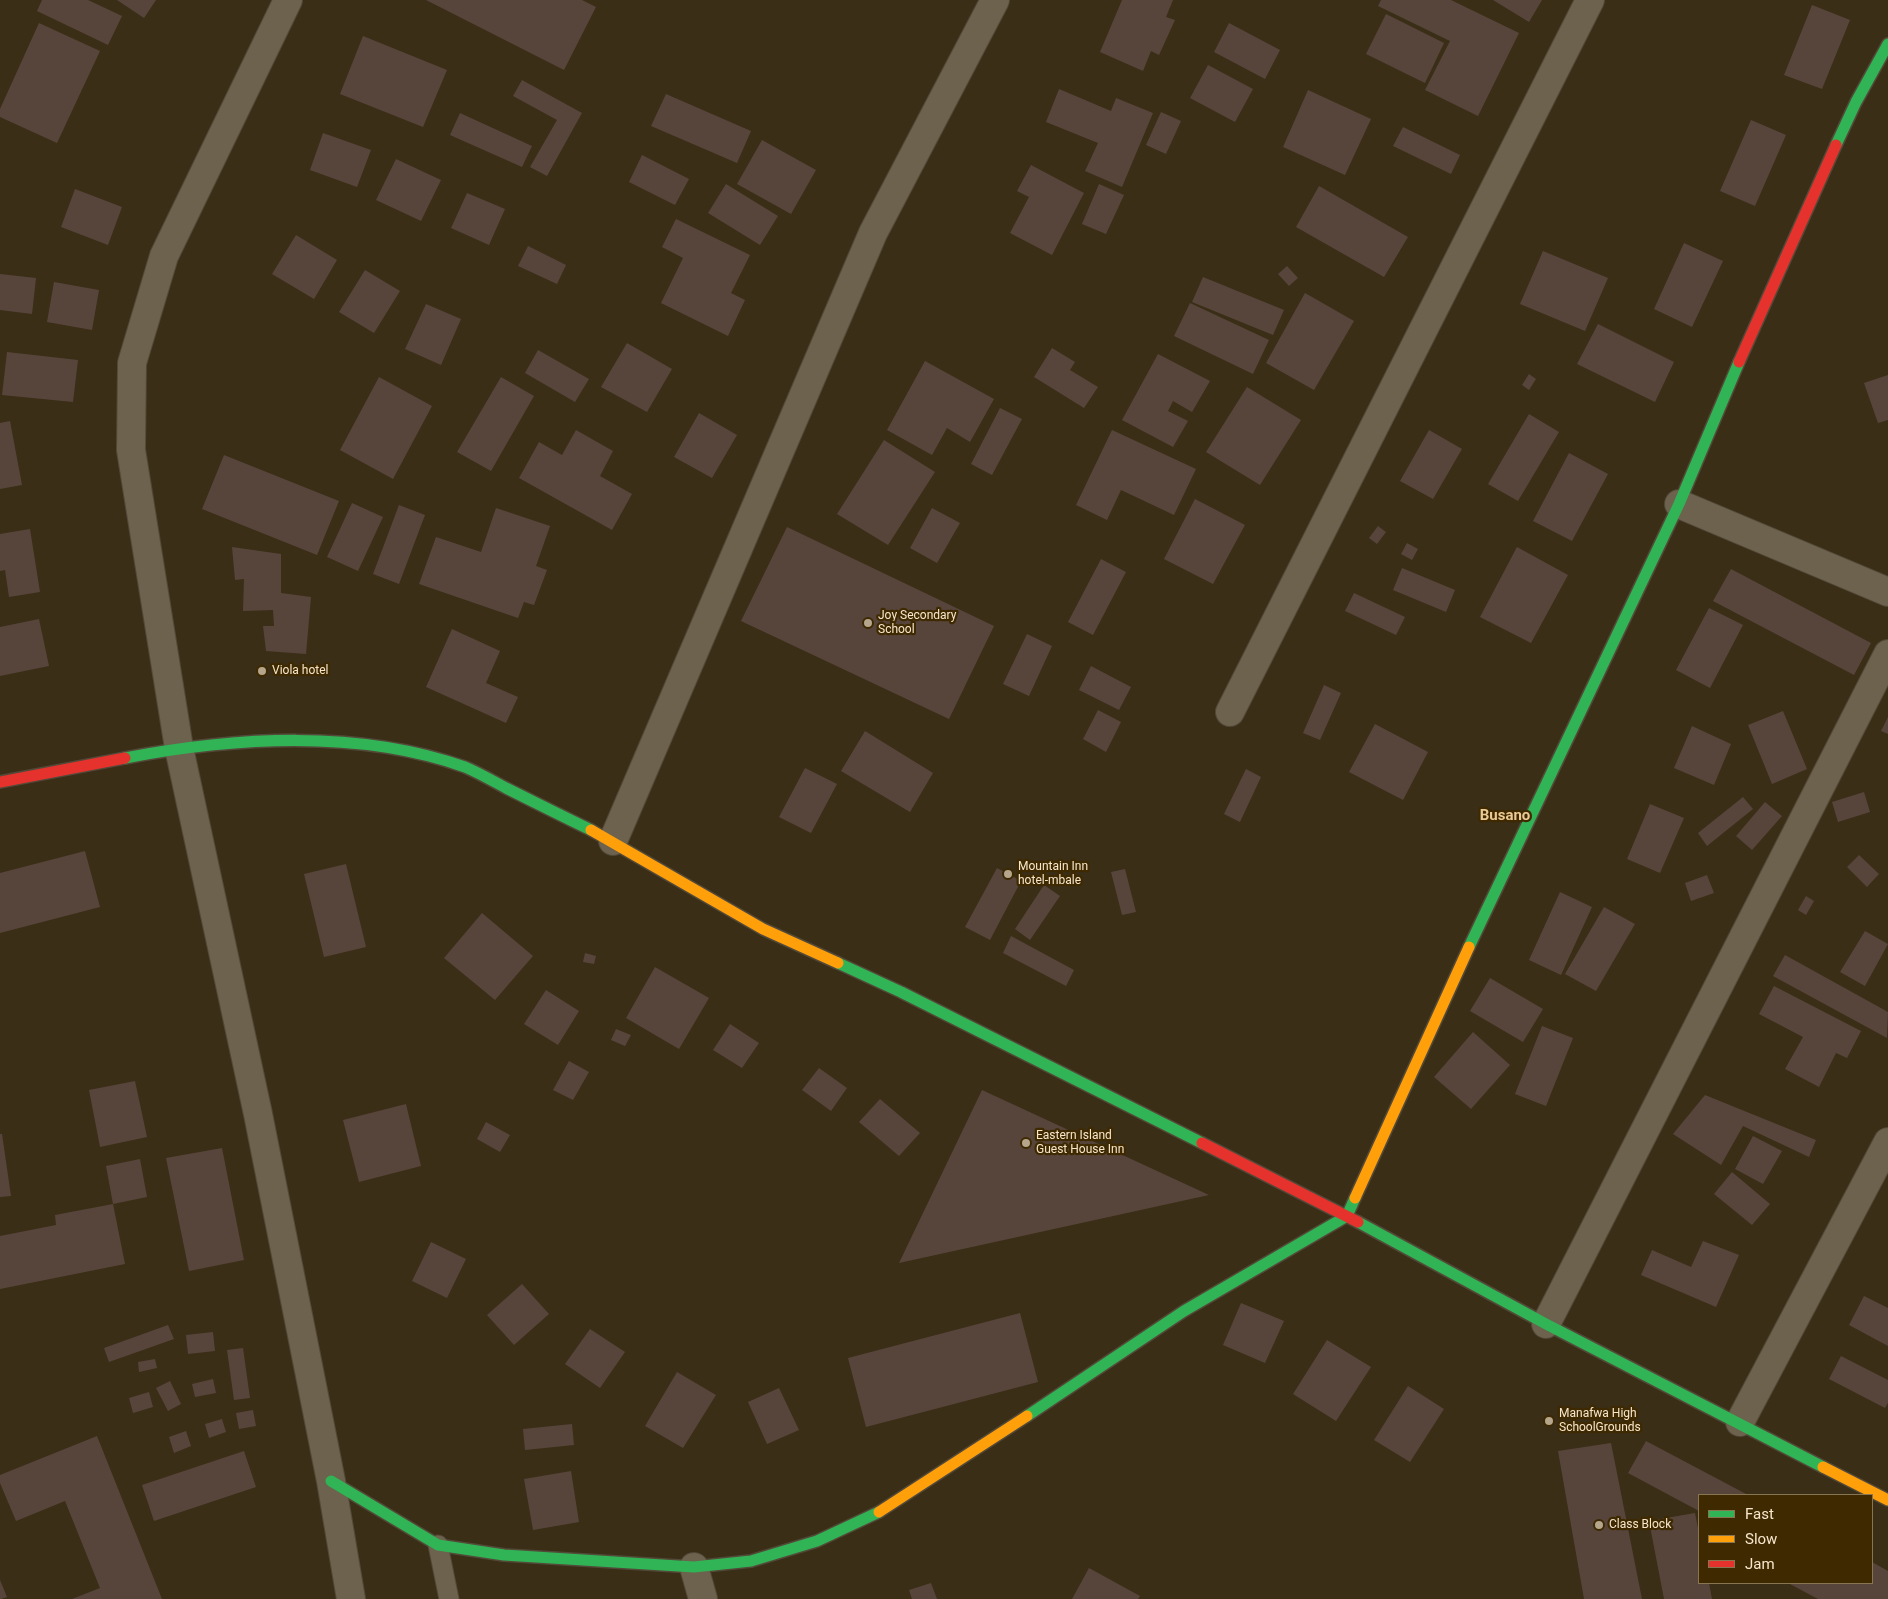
<!DOCTYPE html>
<html>
<head>
<meta charset="utf-8">
<style>
  body { margin:0 }
  #map { position:relative; width:1888px; height:1599px; overflow:hidden; background:#3a2e17; font-family:Roboto,sans-serif }
  canvas { display:block }
  .legend { position:absolute; left:1698px; top:1494px; width:175px; height:90px; box-sizing:border-box; background:#3e2900; border:1px solid #887551; margin:0; padding:6px 9px; list-style:none; font-size:15px; color:#f7e6cb }
  .legend li { display:flex; align-items:center; gap:10px; height:25px }
  .legend b { width:25px; border:1px solid #887551 }
</style>
</head>
<body>
<div id="map">
<canvas width="1888" height="1599"></canvas>
<ul class="legend">
<li><b style="height:6px;background:#30b455"></b>Fast</li>
<li><b style="height:6px;background:#ff9f0a"></b>Slow</li>
<li><b style="height:6px;background:#e5322d"></b>Jam</li>
</ul>
</div>
<script>
const context = document.querySelector('canvas').getContext('2d');
context.lineJoin = 'round';
function fill(path, color) { context.fillStyle = color; context.fill(path, 'evenodd'); }
function strokePath(path, color, width, dash) { context.strokeStyle = color; context.lineWidth = width; context.lineCap = dash ? 'butt' : 'round'; context.setLineDash(dash || []); context.stroke(path); }
function write(font, color, halo, rows, align = 'center') {
  context.font = font + ' Roboto,sans-serif'; context.lineWidth = 4.5; context.setLineDash([]); context.textBaseline = 'middle'; context.strokeStyle = halo; context.fillStyle = color; for (const [text, x, y, turn = 0] of rows) {
    context.save(); context.translate(x, y); context.rotate((+turn || 0) * Math.PI / 180); context.textAlign = isNaN(turn) ? turn : align; if (halo) context.strokeText(text, 0, 0); context.fillText(text, 0, 0); context.restore();
  }
}
const building = new Path2D(`
  M42,0H88L122,16L108,45L37,11Z
  M117,0H156L144,18Z
  M426,0H582L596,7L564,70Z
  M1122,0H1173L1166,17L1175,20L1159,55L1151,51L1143,71L1100,52Z
  M1381,0H1451L1519,33L1478,116L1425,90L1450,41L1378,6Z
  M1493,0H1542L1529,22Z
  M1812,5L1850,20L1822,89L1784,75Z
  M1386,14L1444,43L1425,83L1366,54Z
  M39,23L100,51L57,143L0,117V109Z
  M1229,23L1280,50L1265,79L1214,52Z
  M363,36L447,70L423,127L340,94Z
  M1208,65L1253,89L1235,122L1190,98Z
  M522,80L582,113L547,176L530,167L557,120L513,96Z
  M1059,89L1111,111L1116,98L1153,113L1122,187L1085,171L1098,143L1046,122Z
  M1308,90L1371,119L1345,175L1283,147Z
  M666,94L751,131L737,163L651,126Z
  M1161,112L1181,121L1166,154L1146,145Z
  M460,113L532,146L522,167L450,135Z
  M1751,120L1786,135L1755,206L1720,191Z
  M1403,127L1460,155L1451,174L1393,146Z
  M323,133L371,150L357,187L310,170Z
  M762,140L816,170L791,214L737,184Z
  M642,155L689,179L675,205L629,182Z
  M396,159L441,180L421,221L376,200Z
  M1031,165L1084,193L1052,255L1010,233L1029,197L1017,191Z
  M726,184L778,216L760,245L708,213Z
  M1099,184L1124,195L1106,234L1082,224Z
  M1319,186L1408,237L1384,277L1296,227Z
  M75,189L122,207L108,245L61,227Z
  M467,193L505,209L489,245L451,228Z
  M676,219L750,255L731,293L745,300L728,336L661,303L683,258L662,247Z
  M296,235L337,260L314,299L272,274Z
  M1684,243L1723,261L1692,327L1654,309Z
  M528,246L566,265L557,284L518,266Z
  M1543,251L1608,278L1585,331L1520,304Z
  M1287,266L1298,278L1289,286L1278,274Z
  M365,270L400,291L374,333L339,312Z
  M0,274L36,278L32,314L0,310Z
  M1203,277L1284,310L1273,335L1192,302Z
  M54,282L99,290L92,330L47,322Z
  M1305,293L1354,321L1314,390L1266,363Z
  M1190,303L1269,340L1253,374L1174,336Z
  M426,304L461,319L441,365L405,349Z
  M1598,324L1674,362L1655,402L1577,364Z
  M627,343L672,369L647,412L601,387Z
  M1052,348L1075,362L1070,370L1098,387L1084,408L1034,377Z
  M538,350L589,379L575,402L525,373Z
  M7,352L78,360L73,402L2,395Z
  M1158,354L1210,381L1192,412L1173,401L1168,411L1188,421L1173,447L1122,420Z
  M925,361L994,399L970,442L947,428L932,455L887,430Z
  M1529,374L1536,379L1529,390L1522,385Z
  M1888,375V420L1878,423L1864,383Z
  M379,377L432,406L393,479L340,450Z
  M501,377L534,396L491,471L457,452Z
  M1247,387L1301,420L1260,485L1206,452Z
  M1000,408L1022,419L992,475L971,464Z
  M699,413L737,435L712,478L674,457Z
  M1529,414L1559,432L1518,501L1488,484Z
  M10,421L22,485L0,489V423Z
  M576,430L613,451L600,476L632,494L612,530L519,478L539,442L562,455Z
  M1112,430L1196,469L1174,515L1121,490L1107,520L1076,505Z
  M1429,430L1462,449L1433,499L1400,481Z
  M884,440L935,472L888,545L837,514Z
  M1569,453L1608,474L1572,541L1533,521Z
  M224,455L339,501L317,555L202,509Z
  M1195,499L1245,525L1213,584L1164,559Z
  M352,503L383,517L358,571L327,557Z
  M399,505L425,515L399,584L373,574Z
  M496,508L550,526L536,566L547,570L534,605L524,602L518,618L419,584L436,537L481,552Z
  M932,508L960,523L937,563L910,548Z
  M1378,526L1386,532L1377,544L1369,538Z
  M787,527L994,626L949,719L741,621Z
  M30,529L40,592L9,597L5,570L0,571V534Z
  M1407,543L1418,549L1412,560L1401,554Z
  M232,547L281,554V593L311,597L306,654L266,651L263,626H274L273,610L243,611L244,579L235,580Z
  M1517,547L1568,575L1531,643L1480,617Z
  M1101,559L1126,572L1093,635L1068,622Z
  M1402,568L1455,590L1446,612L1393,590Z
  M1731,569L1871,643L1854,675L1713,601Z
  M1354,593L1405,617L1396,635L1345,611Z
  M1709,608L1743,625L1710,688L1676,670Z
  M39,619L49,666L0,676V627Z
  M452,629L500,651L486,683L518,697L506,723L426,687Z
  M1027,634L1052,646L1029,696L1003,684Z
  M1091,666L1131,687L1119,710L1079,690Z
  M1324,685L1341,693L1320,740L1303,733Z
  M1098,710L1121,722L1106,752L1083,739Z
  M1783,711L1807,769L1772,784L1748,725Z
  M1888,717V734L1881,731Z
  M1375,724L1428,752L1403,800L1349,772Z
  M1692,726L1731,744L1714,785L1674,768Z
  M865,731L933,773L910,812L841,771Z
  M805,768L837,784L811,833L779,817Z
  M1246,769L1261,777L1240,822L1224,814Z
  M1864,792L1870,812L1838,822L1832,802Z
  M1743,797L1753,809L1707,846L1698,833Z
  M1765,802L1782,816L1752,850L1736,836Z
  M1650,804L1684,818L1660,873L1627,859Z
  M85,851L100,907L0,933V873Z
  M1859,855L1879,874L1867,887L1847,867Z
  M346,864L366,947L324,957L304,874Z
  M997,868L1021,881L990,940L965,927Z
  M1125,869L1136,912L1122,915L1111,872Z
  M1707,875L1714,893L1691,901L1685,883Z
  M1044,885L1060,896L1030,940L1015,929Z
  M1560,892L1592,907L1561,975L1529,960Z
  M1806,896L1814,901L1806,915L1798,910Z
  M1604,907L1635,924L1596,991L1565,974Z
  M482,913L533,956L495,1000L444,958Z
  M1865,931L1888,944L1865,986L1840,972Z
  M1011,936L1074,970L1066,986L1003,953Z
  M585,953L596,956L594,964L583,962Z
  M1785,955L1888,1012L1887,1038L1773,976Z
  M655,967L709,998L679,1049L626,1018Z
  M1490,978L1543,1009L1523,1042L1470,1011Z
  M1774,986L1861,1031L1847,1058L1836,1053L1819,1087L1785,1069L1803,1037L1759,1014Z
  M546,990L579,1011L558,1045L524,1024Z
  M730,1024L759,1043L742,1068L713,1050Z
  M1542,1026L1573,1038L1546,1106L1515,1094Z
  M616,1029L631,1035L625,1046L611,1040Z
  M1473,1032L1510,1065L1471,1109L1434,1077Z
  M569,1061L589,1072L573,1100L553,1090Z
  M819,1068L847,1088L831,1111L802,1090Z
  M135,1081L147,1137L100,1147L89,1090Z
  M982,1090L1209,1195L899,1263Z
  M1705,1095L1816,1140L1809,1157L1743,1126L1721,1165L1673,1134Z
  M880,1099L920,1133L899,1156L859,1122Z
  M406,1104L421,1166L359,1182L343,1120Z
  M486,1122L510,1135L500,1152L477,1139Z
  M0,1134H2L11,1196L0,1197Z
  M1753,1136L1782,1151L1763,1184L1735,1169Z
  M222,1148L244,1260L189,1271L166,1158Z
  M140,1159L147,1197L113,1204L125,1264L0,1289V1236L56,1225L55,1215L113,1204L106,1166Z
  M1732,1172L1770,1204L1752,1225L1714,1194Z
  M1703,1241L1739,1255L1716,1307L1641,1275L1652,1250L1691,1267Z
  M431,1242L466,1259L447,1298L412,1281Z
  M522,1284L549,1314L514,1345L487,1315Z
  M1864,1296L1888,1308V1346L1849,1325Z
  M1241,1303L1284,1321L1265,1363L1223,1345Z
  M1020,1313L1038,1382L866,1427L848,1358Z
  M168,1325L174,1339L109,1362L104,1348Z
  M590,1329L625,1352L600,1388L565,1364Z
  M213,1332L215,1351L188,1354L186,1335Z
  M1327,1340L1371,1367L1336,1421L1293,1394Z
  M243,1348L250,1398L234,1400L227,1350Z
  M1841,1356L1888,1380V1403L1885,1408L1829,1379Z
  M155,1359L157,1368L139,1372L138,1362Z
  M677,1372L716,1395L683,1448L645,1426Z
  M213,1379L216,1393L195,1397L192,1384Z
  M170,1381L181,1404L168,1411L156,1388Z
  M1408,1386L1444,1409L1410,1462L1374,1440Z
  M779,1388L799,1430L767,1444L748,1402Z
  M149,1392L153,1407L133,1413L129,1398Z
  M253,1410L256,1426L239,1429L236,1413Z
  M222,1419L226,1432L209,1438L205,1424Z
  M572,1424L574,1445L525,1450L523,1429Z
  M186,1431L191,1446L174,1453L169,1437Z
  M97,1436L162,1599H72L100,1588L65,1501L16,1521L0,1483V1475Z
  M1646,1441L1748,1495H1699V1511L1628,1473Z
  M1611,1443L1642,1599H1584L1558,1451Z
  M244,1451L256,1487L154,1521L142,1485Z
  M571,1471L579,1522L533,1530L524,1479Z
  M1695,1513L1699,1533V1583H1709L1712,1599H1664L1649,1521Z
  M1872,1562L1888,1571V1599H1818L1788,1583H1872Z
  M1089,1568L1140,1596L1138,1599H1072Z
  M0,1580L7,1597L1,1599H0Z
  M931,1583L937,1599H912L909,1590Z`);
const lane = new Path2D(`
  M438,1545L449,1599`);
const street = new Path2D(`
  M288,0L164,256L132,363L131,450L179,748L258,1114L331,1481L351,1599
  M1679,504L1888,592
  M1230,712L1590,0
  M613,841L873,233L995,0
  M1546,1324L1888,654
  M1740,1422L1888,1142
  M694,1567L703,1599`);
const fast = new Path2D(`
  M1836,145L1856,102L1888,44
  M125,758C236,737 358,729 465,767C479,773 493,781 506,788C534,802 562,816 591,830
  M1469,947L1679,504L1739,362
  M838,963L901,992L1202,1143
  M1358,1222L1546,1324L1823,1467
  M1027,1416L1184,1311L1347,1216L1355,1198
  M331,1481L438,1545L504,1555L694,1567L751,1561L817,1541L879,1512`);
const slow = new Path2D(`
  M591,830L763,929L838,963
  M1355,1198L1469,947
  M1823,1467L1888,1500
  M879,1512L1027,1416`);
const jam = new Path2D(`
  M1739,362L1836,145
  M0,782L125,758
  M1202,1143L1358,1222`);
const markers = [
  [868,623,5,"#b5a68c"],
  [262,671,5,"#b5a68c"],
  [1008,874,5,"#b5a68c"],
  [1026,1143,5,"#b5a68c"],
  [1549,1421,5,"#b5a68c"],
  [1599,1525,5,"#b5a68c"]
];
const poiNames = [
  ["Joy Secondary",878,616],
  ["School",878,630],
  ["Viola hotel",272,671],
  ["Mountain Inn",1018,867],
  ["hotel-mbale",1018,881],
  ["Eastern Island",1036,1136],
  ["Guest House Inn",1036,1150],
  ["Manafwa High",1559,1414],
  ["SchoolGrounds",1559,1428],
  ["Class Block",1609,1525]
];
const quarterNames = [
  ["Busano",1505,816]
];
fill(building, '#57453b');
strokePath(lane, '#534938', 21);
strokePath(street, '#534938', 30);
strokePath(fast, '#534938', 14);
strokePath(slow, '#534938', 14);
strokePath(jam, '#534938', 14);
strokePath(lane, '#6c624e', 19);
strokePath(street, '#6c624e', 28);
strokePath(fast, '#30b455', 11);
strokePath(slow, '#ff9f0a', 11);
strokePath(jam, '#e5322d', 11);
for (const [x, y, r, color] of markers) { const dot = new Path2D(); dot.arc(x, y, r, 0, 2 * Math.PI); context.fillStyle = color; context.fill(dot); strokePath(dot, '#3e2900', 2); }
write('12px', '#f7e6cb', '#3e2900', poiNames, 'left');
write('bold 15px', '#ebca94', '#3e2900', quarterNames);
</script>
</body>
</html>
